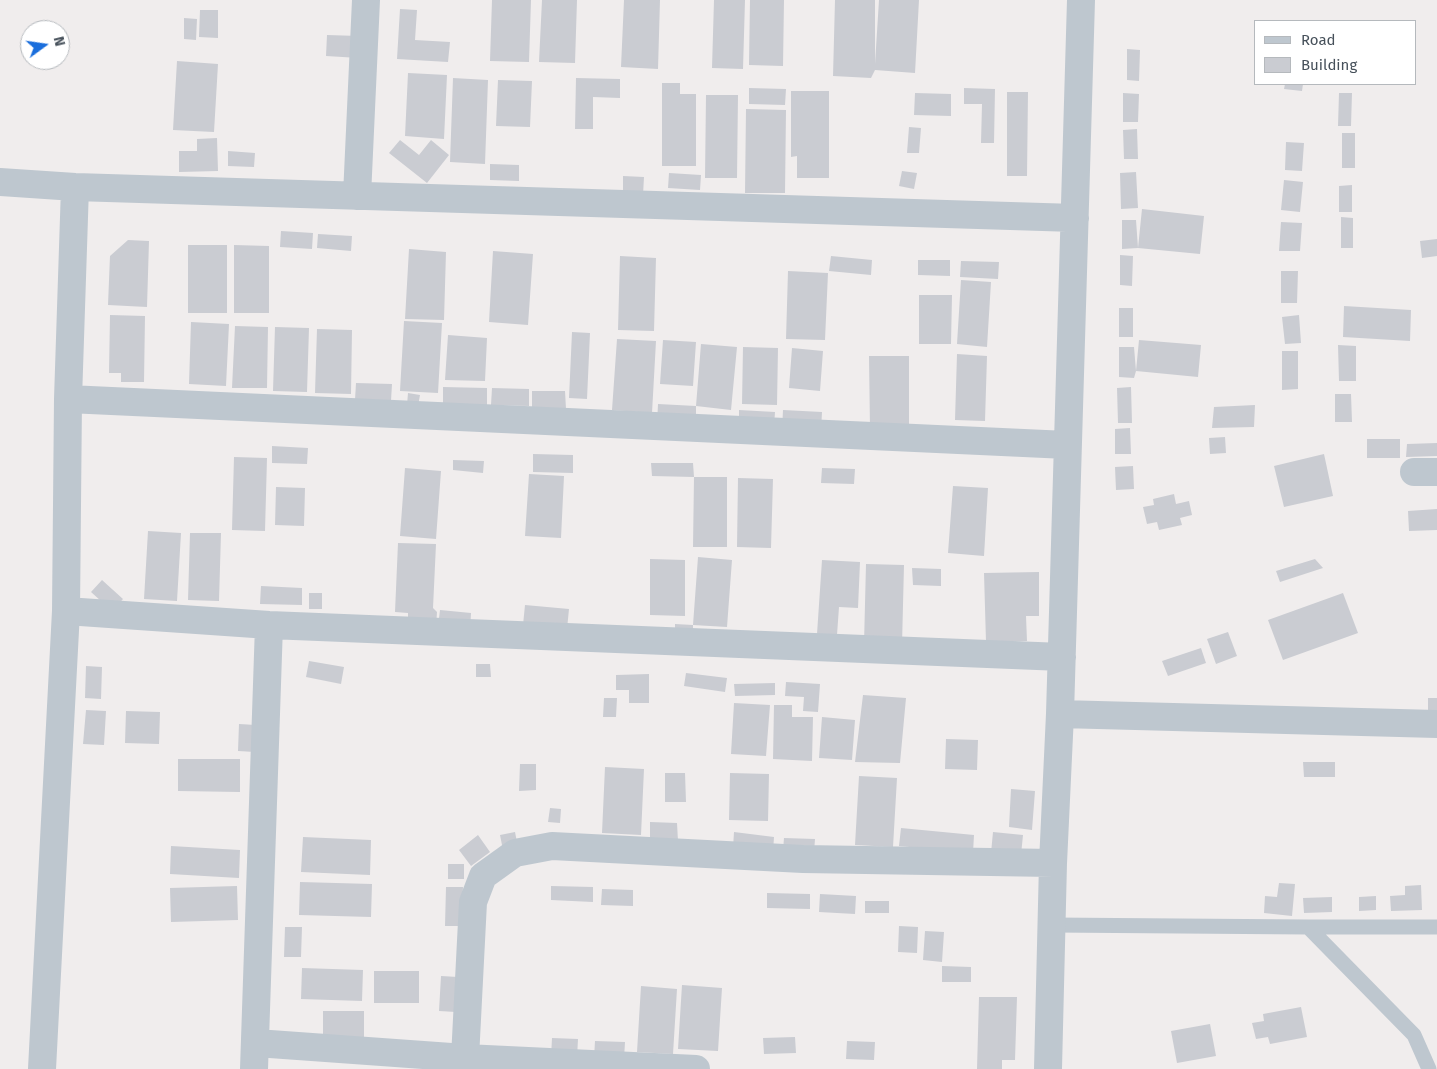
<!DOCTYPE html>
<html>
<head>
<meta charset="utf-8">
<style>
  body { margin:0 }
  #map { position:relative; width:1437px; height:1069px; overflow:hidden; background:#f0eded; font-family:"Fira Sans",sans-serif }
  canvas { display:block }
  .legend { position:absolute; left:1254px; top:20px; width:162px; height:65px; box-sizing:border-box; background:#fff; border:1px solid #b5b9bd; margin:0; padding:6px 9px; list-style:none; font-size:15px; color:#46505a }
  .legend li { display:flex; align-items:center; gap:10px; height:25px }
  .legend b { width:25px; border:1px solid #b5b9bd }
  .north { position:absolute; left:20px; top:20px; width:50px; height:50px; box-sizing:border-box; background:#fff; border:1px solid #b5b9bd; border-radius:50%; rotate:76deg; font-size:14px; font-weight:700; line-height:20px; text-align:center; color:#46505a }
  .north::after { content:''; display:block; margin:auto; width:18px; height:22px; background:#1a6edc; clip-path:polygon(50% 0,100% 100%,50% 72%,0 100%) }
</style>
</head>
<body>
<div id="map">
<canvas width="1437" height="1069"></canvas>
<ul class="legend">
<li><b style="height:6px;background:#bec7cf"></b>Road</li>
<li><b style="height:14px;background:#caccd2"></b>Building</li>
</ul>
<div class="north">N</div>
</div>
<script>
const context = document.querySelector('canvas').getContext('2d');
context.lineJoin = 'round';
function fill(path, color) { context.fillStyle = color; context.fill(path, 'evenodd'); }
function strokePath(path, color, width, dash) { context.strokeStyle = color; context.lineWidth = width; context.lineCap = dash ? 'butt' : 'round'; context.setLineDash(dash || []); context.stroke(path); }
const building = new Path2D(`
  M492,0H531L529,62L490,61Z
  M542,0H577L575,63L539,62Z
  M624,0H660L658,69L621,67Z
  M714,0H745L743,69L712,68Z
  M750,0H784L783,66L749,65Z
  M835,0H875V64L879,0H919L915,73L875,70L871,78L833,76Z
  M400,9L417,10L415,40L450,42L448,62L397,59Z
  M200,10H218V38L199,37Z
  M184,18L197,19L196,40L184,39Z
  M327,35L359,36V58L326,56Z
  M1127,49L1140,50L1139,81L1127,80Z
  M177,61L218,64L214,132L173,130Z
  M408,73L447,75L444,139L405,136Z
  M453,78L488,80L485,164L450,162Z
  M576,78L620,79V98L593,97V129H575Z
  M498,80L532,81L530,127L496,126Z
  M662,83H680V94H696V166H662Z
  M1285,84H1303L1302,91L1284,89Z
  M749,88L786,89L785,105L749,104Z
  M964,88L995,89L994,143H981L982,104H964Z
  M791,91H829V178H797V156L791,157Z
  M1007,92H1028L1027,176H1007Z
  M915,93L951,94V116L914,115Z
  M1123,93L1139,94L1138,122H1123Z
  M1339,93H1352L1351,126H1338Z
  M706,95H738L737,178H705Z
  M746,109L786,110L785,193H745Z
  M909,127L921,128L919,153H907Z
  M1137,129L1138,159H1124L1123,130Z
  M1342,133H1355V168H1342Z
  M217,138L218,171L179,172V151H197V139Z
  M400,140L419,155L431,140L449,155L427,183L389,153Z
  M1286,142L1304,143L1302,171L1285,170Z
  M228,151L255,153L254,167L228,166Z
  M490,164L519,165V181L490,180Z
  M902,171L917,173L914,189L899,186Z
  M1136,172L1138,208L1121,209L1120,173Z
  M669,173L701,175L700,190L668,188Z
  M623,176L644,177L643,195H623Z
  M1284,180L1303,182L1300,212L1281,210Z
  M1352,185V212H1339V186Z
  M1142,209L1204,216L1200,254L1138,248Z
  M1341,217L1353,218V248H1341Z
  M1122,220H1136L1138,248L1122,249Z
  M1281,222L1302,223L1300,251H1279Z
  M281,231L313,233L312,249L280,247Z
  M318,234L352,236L351,251L317,248Z
  M1437,239V256L1422,258L1420,241Z
  M128,240L149,241L147,307L108,305L110,256Z
  M188,245H227V313H188Z
  M234,245L269,246V313H234Z
  M409,249L446,252L444,320L405,319Z
  M493,251L533,254L528,325L489,322Z
  M1120,255L1133,256L1132,286L1120,285Z
  M620,256L656,258L654,331L618,330Z
  M831,256L872,260L871,275L829,271Z
  M918,260H950V276L918,275Z
  M961,261L999,262L998,279L960,277Z
  M788,271L828,273L825,340L786,339Z
  M1281,271H1298L1297,303H1281Z
  M961,280L991,282L987,347L957,344Z
  M919,295H952L951,344H919Z
  M1344,306L1411,310L1410,341L1343,337Z
  M1119,308H1133V337H1119Z
  M110,315L145,316L144,382H121V373H109Z
  M1299,315L1301,343L1285,344L1282,317Z
  M404,321L442,323L438,393L400,391Z
  M191,322L229,324L226,386L189,384Z
  M235,326L268,327L267,388H232Z
  M275,327L309,328L307,392L273,391Z
  M317,329L352,330L351,394L315,393Z
  M572,332L590,333L587,399L569,398Z
  M448,335L487,338L485,381L445,380Z
  M617,339L656,341L652,413L612,410Z
  M663,340L696,342L693,386L660,384Z
  M1139,340L1201,345L1198,377L1136,371Z
  M701,344L737,347L731,410L696,406Z
  M1338,345L1356,346V381H1339Z
  M743,347L778,348L777,405L742,404Z
  M1119,347H1134L1136,371L1134,378L1119,377Z
  M792,348L823,351L820,391L789,388Z
  M1282,351H1298V389L1282,390Z
  M957,354L987,356L985,421L955,420Z
  M869,356H909V429H870Z
  M356,383L392,384L391,401L355,400Z
  M443,387L487,388V406L443,405Z
  M1131,387L1132,423H1118L1117,388Z
  M492,388L529,389V406L491,405Z
  M532,391H565L566,409H532Z
  M408,393L420,395L418,406L407,405Z
  M1335,394H1351L1352,422H1335Z
  M658,404L696,406V426L657,424Z
  M1255,405L1254,427L1212,428L1214,407Z
  M739,410L775,412L774,427L739,425Z
  M783,410L822,412L821,431L782,430Z
  M1130,428L1131,454H1115V429Z
  M1225,437L1226,453L1210,454L1209,438Z
  M1367,439H1400V458H1367Z
  M1437,443V456L1406,457L1407,444Z
  M272,446L308,448L307,464L272,463Z
  M533,454L573,455V473L533,472Z
  M1324,454L1333,496L1284,507L1274,466Z
  M234,457L267,458L265,531L232,530Z
  M453,460L484,461L483,473L453,470Z
  M651,463H693L694,477L652,476Z
  M1133,466L1134,489L1116,490L1115,467Z
  M405,468L441,471L436,539L400,536Z
  M822,468L855,469L854,484L821,483Z
  M529,474L564,476L561,538L525,536Z
  M694,477H727V547H693Z
  M738,478L773,479L771,548L737,547Z
  M953,486L988,488L984,556L948,553Z
  M276,487L305,488L304,526L275,525Z
  M1174,494L1176,504L1189,501L1192,515L1180,518L1182,525L1159,530L1157,522L1147,524L1143,507L1154,505L1153,499Z
  M1437,509V530L1409,531L1408,511Z
  M148,531L181,533L177,601L144,599Z
  M190,533H221L219,601L188,600Z
  M398,543L436,544L433,608L437,612L436,627L408,626V613L395,612Z
  M698,557L732,560L727,627L693,625Z
  M650,559L685,560V616L650,615Z
  M1315,559L1323,568L1280,582L1276,571Z
  M822,560L860,562L858,608L839,607L837,635L817,634Z
  M866,564L904,565L902,645L864,644Z
  M912,568L941,569V586L913,585Z
  M1039,572V616H1026L1027,641L986,642L984,573Z
  M102,580L123,599L112,611L91,592Z
  M261,586L302,588V605L260,604Z
  M309,593H322V609H309Z
  M1343,593L1358,633L1283,660L1268,620Z
  M525,605L569,609L567,629L523,625Z
  M440,610L471,613L470,630L438,627Z
  M675,624L693,625V639L675,638Z
  M1228,632L1237,656L1216,664L1207,639Z
  M1201,648L1206,663L1168,676L1162,661Z
  M309,661L344,667L341,684L306,677Z
  M476,664H490L491,677H476Z
  M86,666L102,667L101,699L85,698Z
  M686,673L727,678L725,692L684,686Z
  M649,674V703H629V690H616V675Z
  M786,682L820,684L818,712L803,711L804,697L785,696Z
  M775,683V695L735,696L734,684Z
  M863,695L906,698L900,763L855,762Z
  M604,698H617L616,717H603Z
  M1428,698H1437V714H1428Z
  M734,703L770,705L766,756L731,754Z
  M774,705H792V717H813L812,761L773,759Z
  M86,710L106,711L104,745L83,744Z
  M126,711L160,712L159,744L125,743Z
  M822,717L855,720L852,760L819,758Z
  M239,724L256,725L255,752L238,751Z
  M946,739L978,740L977,770L945,769Z
  M178,759H240V792L178,791Z
  M1303,762H1335V777H1304Z
  M520,764H536V790L519,791Z
  M605,767L644,769L641,835L602,833Z
  M665,773H685L686,802H665Z
  M730,773L769,774L768,821L729,820Z
  M859,776L897,778L893,847L855,845Z
  M1011,789L1035,791L1032,830L1009,827Z
  M550,808L561,809L560,823L548,822Z
  M650,822L677,823L678,841H650Z
  M901,828L974,835L973,853L899,846Z
  M515,832L518,847L503,850L500,835Z
  M734,832L774,837L773,852L733,848Z
  M993,832L1023,835L1021,855L991,853Z
  M478,835L490,852L471,866L459,850Z
  M303,837L371,840L370,875L301,872Z
  M784,838L815,839L814,852L783,850Z
  M171,846L240,850L239,878L170,874Z
  M448,864H464V879H448Z
  M300,882L372,884L371,917L299,915Z
  M1279,883L1295,884L1292,916L1264,913L1265,896L1277,897Z
  M1421,885L1422,910L1391,911L1390,896L1405,895V886Z
  M237,886L238,920L171,922L170,888Z
  M551,886L593,887V902L551,900Z
  M446,887H463L461,926H445Z
  M602,889L633,890V906L601,905Z
  M767,893L810,894V909L767,908Z
  M820,894L856,896L855,914L819,912Z
  M1376,896V910L1359,911V897Z
  M1332,897V912L1304,913L1303,898Z
  M865,901H889V913H865Z
  M899,926L918,927L917,953L898,952Z
  M285,927H302L301,957H284Z
  M925,931L944,932L942,962L923,960Z
  M942,966L971,967V982H942Z
  M302,968L363,970L362,1001L301,999Z
  M374,971H419V1003H374Z
  M441,976L458,977L456,1012L439,1011Z
  M682,985L722,988L718,1051L678,1049Z
  M641,986L677,989L673,1054L637,1052Z
  M979,997H1017L1015,1060H1002V1069H977Z
  M1301,1007L1307,1037L1270,1044L1268,1037L1256,1039L1252,1023L1264,1021L1263,1014Z
  M323,1011H364V1043H323Z
  M1210,1024L1216,1056L1177,1063L1171,1031Z
  M795,1037L796,1053L764,1054L763,1038Z
  M552,1038L578,1039L577,1058L551,1057Z
  M595,1041L625,1042L624,1059L594,1058Z
  M847,1041L875,1042L874,1060L846,1059Z`);
const lane = new Path2D(`
  M1052,925L1308,927L1414,1035L1429,1069
  M1308,927H1437`);
const street = new Path2D(`
  M0,182L75,187L1075,218
  M357,196L366,0
  M68,399L1067,445
  M1414,472H1437
  M66,611L269,625L1062,657
  M1060,714L1437,724
  M256,1043L465,1058L696,1069
  M465,1058L473,902L483,876L515,853L552,846L803,859L1053,863
  M42,1069L66,611L68,399L75,187
  M254,1069L269,625
  M1048,1069L1053,863L1060,714L1081,0`);
fill(building, '#caccd2');
strokePath(lane, '#bec7cf', 15);
strokePath(street, '#bec7cf', 28);
</script>
</body>
</html>
